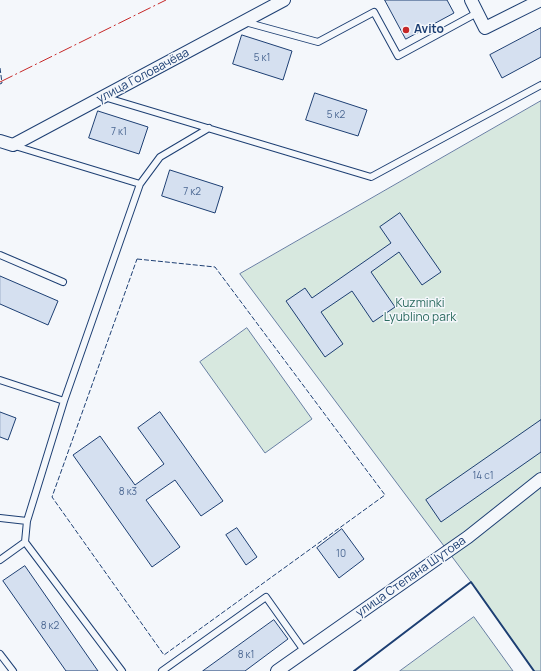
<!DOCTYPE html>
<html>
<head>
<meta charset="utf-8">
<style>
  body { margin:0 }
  canvas { display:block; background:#f4f7fb }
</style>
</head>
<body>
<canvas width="541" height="671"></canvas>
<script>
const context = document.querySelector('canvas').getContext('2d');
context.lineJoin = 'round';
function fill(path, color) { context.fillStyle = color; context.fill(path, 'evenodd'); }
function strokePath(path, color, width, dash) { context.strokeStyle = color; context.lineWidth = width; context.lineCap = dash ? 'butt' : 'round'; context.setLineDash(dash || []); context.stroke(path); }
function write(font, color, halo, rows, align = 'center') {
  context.font = font + ' Manrope,sans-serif'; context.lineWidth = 3; context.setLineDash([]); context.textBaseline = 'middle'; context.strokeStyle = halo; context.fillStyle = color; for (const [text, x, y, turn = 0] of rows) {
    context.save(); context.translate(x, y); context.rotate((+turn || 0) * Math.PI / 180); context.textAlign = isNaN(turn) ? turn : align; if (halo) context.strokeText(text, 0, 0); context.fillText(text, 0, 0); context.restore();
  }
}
const green = new Path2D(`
  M541,101V671H534L471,582L240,274Z
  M247,328L312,419L265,453L200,362Z
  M474,617L513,671H400Z`);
const building = new Path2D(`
  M385,0H447L454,13L406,39Z
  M541,28V57L502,78L490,55Z
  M242,35L292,51L283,80L233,64Z
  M315,93L367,110L358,136L306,120Z
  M98,111L148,127L139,154L89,138Z
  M170,170L223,187L215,213L162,196Z
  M400,213L441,272L422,285L399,252L371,272L395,307L373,322L352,291L321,312L343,344L325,357L286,301L305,288L312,298L391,243L380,227Z
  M0,276L58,301L48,325L0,304Z
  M0,412L16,418L8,440L0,437Z
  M160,412L223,501L201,516L175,480L146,500L180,547L152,567L73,455L100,436L135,485L164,464L138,428Z
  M541,420V452L441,522L426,500Z
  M237,528L257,557L246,565L226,535Z
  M342,529L364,559L339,578L317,548Z
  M25,566L98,671H66L3,581Z
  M274,620L288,639L245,671H203Z`);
const service = new Path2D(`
  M245,22L318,42L374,12L398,56L477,13
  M104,97L371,177L541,85
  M15,146L140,184
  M0,255L63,282
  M0,380L64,401
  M0,518L27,521
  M0,560L25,542
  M0,654L13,671
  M122,671L25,542L27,521L64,401L140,184L160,157L209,128
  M162,671L266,597L305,652`);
const minor = new Path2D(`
  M471,0L485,28L541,0
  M0,141L13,145L284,0
  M277,671L468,537L541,479`);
const fence = new Path2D(`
  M0,68L2,83L0,84
  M137,259L215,267L385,495L164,655L52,497Z`);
const wall = new Path2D(`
  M354,671L471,582L534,671`);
const power = new Path2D(`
  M0,82L166,0`);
const markers = [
  [406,30,4,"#c62828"]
];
const numberNames = [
  ["5 к1",262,58],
  ["5 к2",336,115],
  ["7 к1",119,132],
  ["7 к2",192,192],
  ["14 с1",483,476],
  ["8 к3",128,492],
  ["10",341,554],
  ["8 к2",50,626],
  ["8 к1",246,655]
];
const poiNames = [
  ["Avito",414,30]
];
const streetNames = [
  ["улица Головачёва",143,76,-28],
  ["улица Степана Шутова",411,577,-35]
];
const parkNames = [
  ["Kuzminki",420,304],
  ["Lyublino park",420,318]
];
fill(green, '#d7e8df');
strokePath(green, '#687fa3', 1);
fill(building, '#d5e0f0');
strokePath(building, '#1d3f73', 1);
strokePath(service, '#1d3f73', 8);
strokePath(minor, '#1d3f73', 14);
strokePath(service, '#f4f7fb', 6);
strokePath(minor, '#f4f7fb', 12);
strokePath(fence, '#1d3f73', 1, [5, 2]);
strokePath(wall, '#1d3f73', 2);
strokePath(power, '#c62828', 1, [14, 3, 2, 3]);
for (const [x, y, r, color] of markers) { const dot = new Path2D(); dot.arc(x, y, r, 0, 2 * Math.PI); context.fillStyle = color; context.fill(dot); strokePath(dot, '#f4f7fb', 1.5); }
write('10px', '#4b6792', null, numberNames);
write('bold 12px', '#1d3f73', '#f4f7fb', poiNames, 'left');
write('12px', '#1d3f73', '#f4f7fb', streetNames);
write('12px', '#2c6c60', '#f4f7fb', parkNames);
</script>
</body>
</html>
